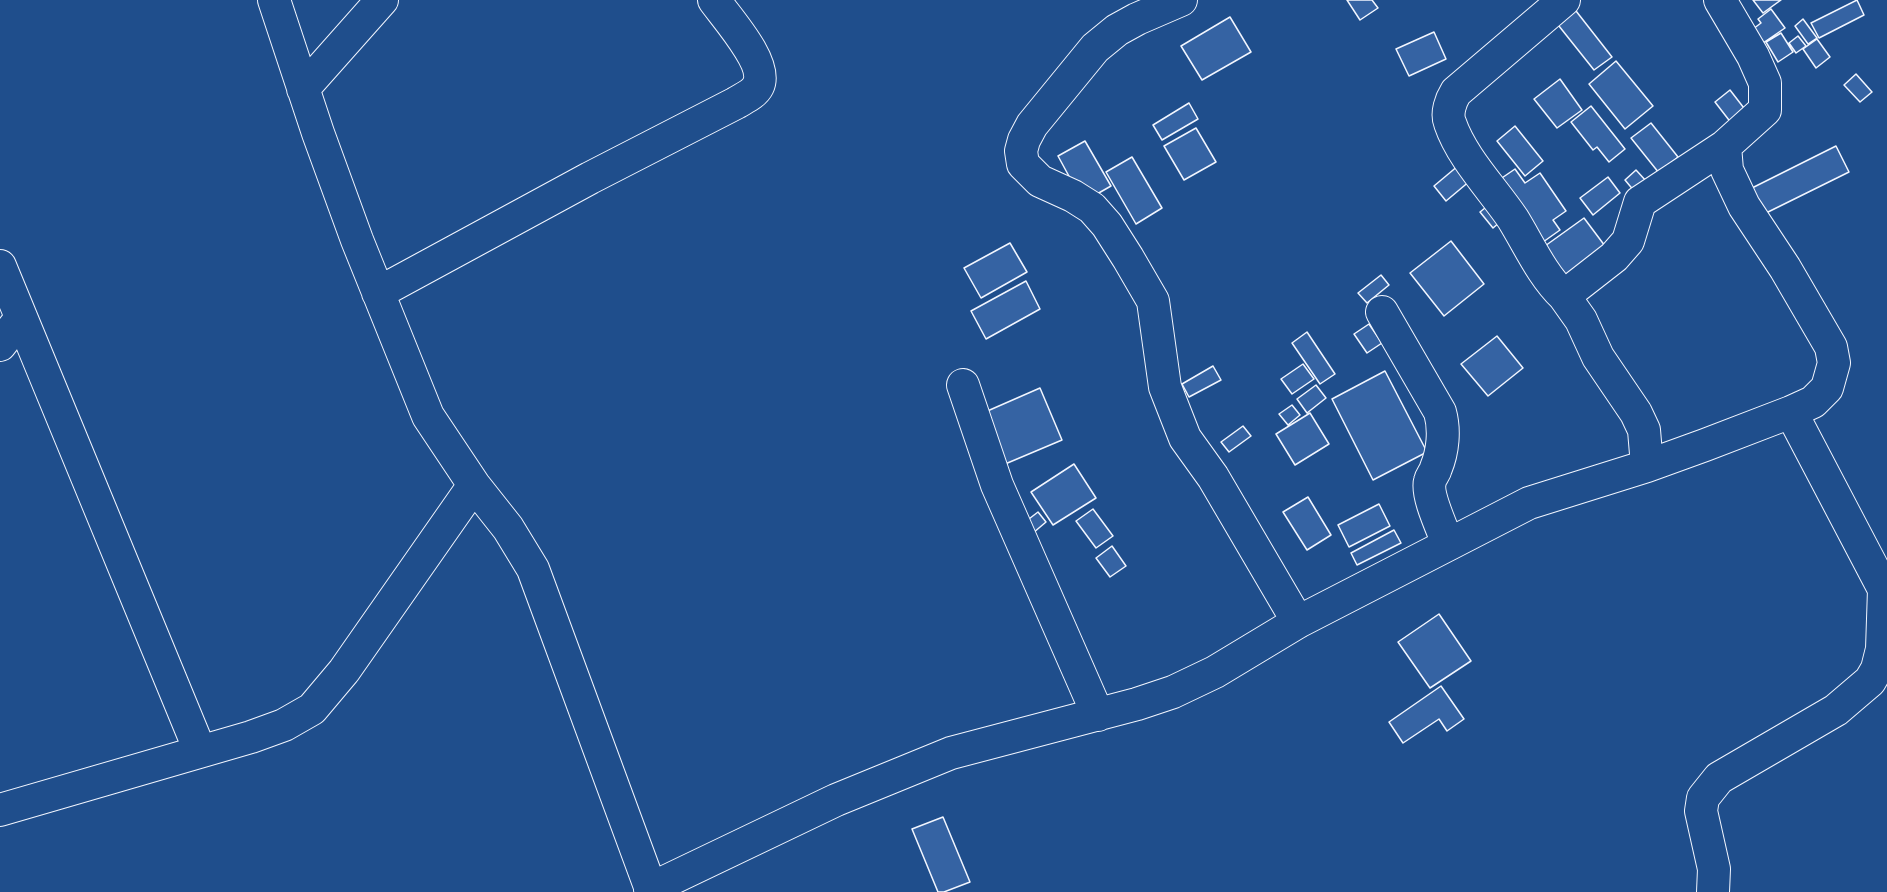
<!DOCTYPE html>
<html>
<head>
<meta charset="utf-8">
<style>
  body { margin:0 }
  canvas { display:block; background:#1f4e8c }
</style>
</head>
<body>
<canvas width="1887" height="892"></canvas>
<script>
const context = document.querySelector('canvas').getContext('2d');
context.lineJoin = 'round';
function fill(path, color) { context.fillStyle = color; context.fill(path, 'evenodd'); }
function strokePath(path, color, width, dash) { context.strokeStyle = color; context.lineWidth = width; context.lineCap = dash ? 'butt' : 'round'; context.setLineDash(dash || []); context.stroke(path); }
const building = new Path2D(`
  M1347,0H1372L1378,8L1360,20Z
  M1753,0H1781L1763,13Z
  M1857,0L1864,15L1819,38L1811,23Z
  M1569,2L1612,57L1594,70L1551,16Z
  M1771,9L1785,28L1763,43L1753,29L1761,23L1758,19Z
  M1230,17L1251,52L1202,80L1181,46Z
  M1803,19L1817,38L1808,44L1795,26Z
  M1434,32L1446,59L1409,76L1396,49Z
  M1781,33L1793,52L1778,62L1766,42Z
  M1798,36L1806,46L1796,53L1789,43Z
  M1817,39L1830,57L1816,68L1803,49Z
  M1616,61L1653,106L1625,129L1589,84Z
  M1856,74L1872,92L1860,102L1844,85Z
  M1560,79L1582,110L1557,128L1534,99Z
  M1730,90L1747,112L1732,124L1715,102Z
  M1189,103L1198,119L1162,140L1153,125Z
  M1591,106L1625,149L1609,162L1597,147L1593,150L1571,122Z
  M1651,123L1678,157L1659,173L1631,138Z
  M1515,126L1543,161L1525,176L1497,141Z
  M1196,128L1216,162L1184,180L1164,146Z
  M1085,141L1111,186L1083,202L1058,156Z
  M1836,146L1849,172L1764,214L1752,188Z
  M1132,157L1162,208L1136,224L1106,172Z
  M1465,160L1477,175L1446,201L1434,186Z
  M1515,169L1525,183L1540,173L1566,211L1553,220L1560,230L1536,247L1493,184Z
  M1636,170L1647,182L1635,192L1625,180Z
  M1608,177L1620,193L1593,215L1580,198Z
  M1495,200L1507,216L1493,228L1480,212Z
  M1584,218L1608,250L1562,284L1538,251Z
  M1451,241L1484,284L1444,316L1410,273Z
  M1010,243L1027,272L981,298L964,268Z
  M1381,275L1389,285L1367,303L1358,293Z
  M1026,281L1040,309L986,339L971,311Z
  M1369,324L1382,343L1367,353L1354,334Z
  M1307,332L1335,374L1320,384L1292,343Z
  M1497,336L1523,368L1488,396L1461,364Z
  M1303,364L1314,379L1292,394L1281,379Z
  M1213,366L1221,380L1189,397L1182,384Z
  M1385,371L1427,452L1373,480L1332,399Z
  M1316,385L1326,398L1307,413L1297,399Z
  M1040,388L1062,440L998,467L976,416Z
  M1292,405L1300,415L1288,425L1279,414Z
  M1310,413L1329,444L1295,465L1276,434Z
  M1243,426L1251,436L1229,452L1221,442Z
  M1074,464L1096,498L1053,525L1031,492Z
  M1308,497L1331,535L1307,550L1283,512Z
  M1379,504L1390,526L1349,547L1338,525Z
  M1093,509L1113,536L1096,548L1076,521Z
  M1038,512L1046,522L1033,533L1025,522Z
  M1394,530L1401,543L1357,565L1351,553Z
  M1112,546L1126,566L1110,577L1096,558Z
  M1439,614L1471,661L1430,688L1398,642Z
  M1441,686L1464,719L1447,731L1439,719L1403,743L1389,722Z
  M943,817L970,882L944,892H938L912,829Z`);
const minor = new Path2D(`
  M274,0L318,133L357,240L428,416L474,485L508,528L533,569L652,892
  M1181,0L1137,19L1117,30L1095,48L1032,125L1024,140L1021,151L1023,164L1040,181L1073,196L1092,208L1107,225L1128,258L1153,301L1165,387L1185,438L1213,477L1298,622
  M303,89L382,0
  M0,266L200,751
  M378,293L590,178L736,103C744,98 754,94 758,86C769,64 726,17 714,0
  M1564,296C1542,275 1529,245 1513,219C1492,188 1462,158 1450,123C1446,113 1451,100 1456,92L1564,0
  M1382,312L1440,412C1445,430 1443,451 1436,468C1435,473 1431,476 1430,481C1426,495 1443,530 1448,544
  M0,345L21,318
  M963,385L997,485L1098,715
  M1791,412L1887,595
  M1647,466L1644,430L1636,413L1598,357L1581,320L1564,296L1614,257L1628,241L1640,202L1725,146
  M0,810L251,737L284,725L312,709L344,671L474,485
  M650,889L836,800L951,753L1137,704L1173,692L1215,672L1298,622L1529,503L1647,466L1705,445L1791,412L1813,402L1827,388L1834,363L1831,347L1785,268L1744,206L1727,170L1725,146L1765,110V83L1753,56L1720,0
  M1713,892L1714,869L1701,811L1703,798L1719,778L1836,710L1870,681L1877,669L1882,649L1884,589`);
fill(building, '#3563a3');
strokePath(building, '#f2f6ff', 1.5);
strokePath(minor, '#f2f6ff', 34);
strokePath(minor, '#1f4e8c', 32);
</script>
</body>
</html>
